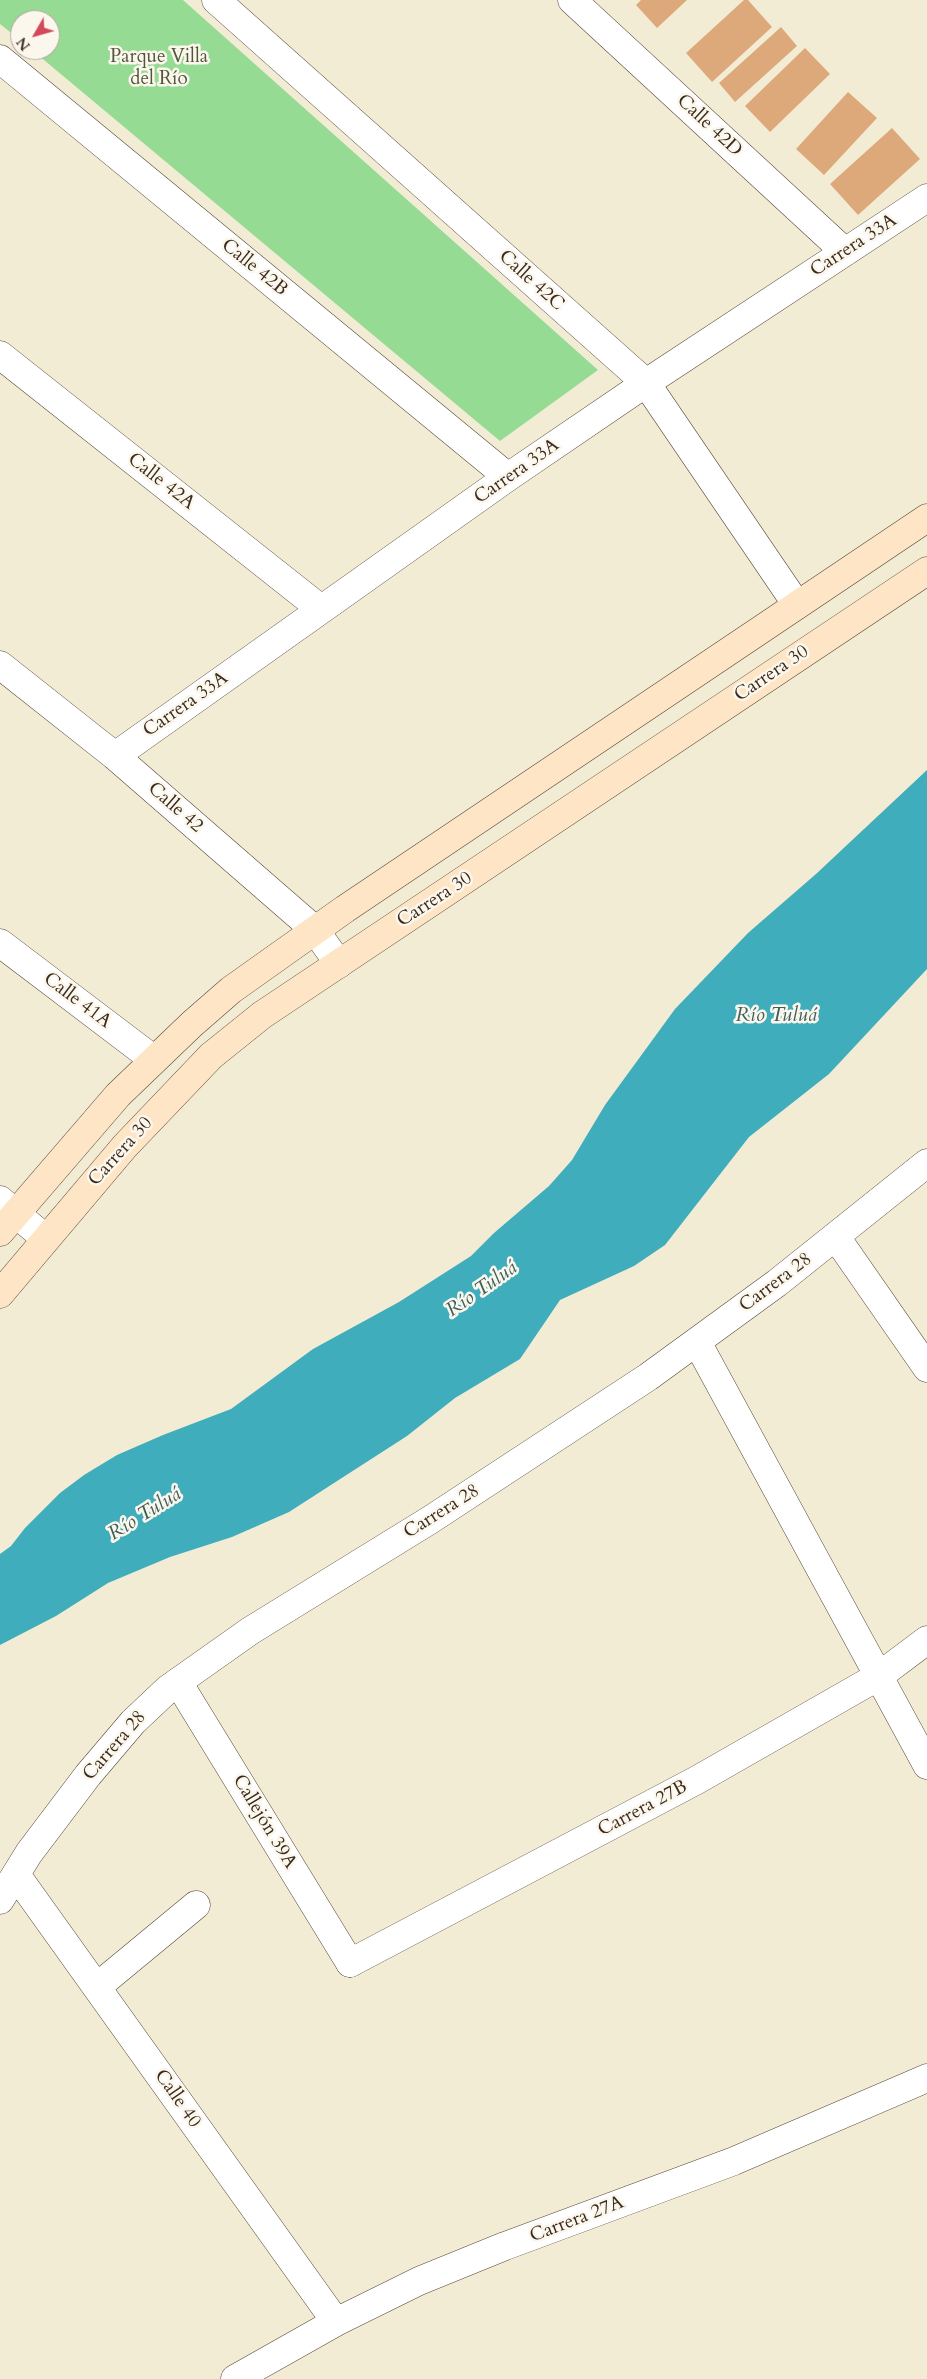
<!DOCTYPE html>
<html>
<head>
<meta charset="utf-8">
<style>
  body { margin:0 }
  #map { position:relative; width:927px; height:2379px; overflow:hidden; background:#f3ecd5; font-family:Cardo,serif }
  canvas { display:block }
  .north { position:absolute; left:10px; top:10px; width:50px; height:50px; box-sizing:border-box; background:#fbf7ec; border:1px solid #aea59a; border-radius:50%; rotate:232deg; font-size:14px; font-weight:700; line-height:20px; text-align:center; color:#3b2a1e }
  .north::after { content:''; display:block; margin:auto; width:18px; height:22px; background:#d1495b; clip-path:polygon(50% 0,100% 100%,50% 72%,0 100%) }
</style>
</head>
<body>
<div id="map">
<canvas width="927" height="2379"></canvas>
<div class="north">N</div>
</div>
<script>
const context = document.querySelector('canvas').getContext('2d');
context.lineJoin = 'round';
function fill(path, color) { context.fillStyle = color; context.fill(path, 'evenodd'); }
function strokePath(path, color, width, dash) { context.strokeStyle = color; context.lineWidth = width; context.lineCap = dash ? 'butt' : 'round'; context.setLineDash(dash || []); context.stroke(path); }
function write(font, color, halo, rows, align = 'center') {
  context.font = font + ' Cardo,serif'; context.lineWidth = 5; context.setLineDash([]); context.textBaseline = 'middle'; context.strokeStyle = halo; context.fillStyle = color; for (const [text, x, y, turn = 0] of rows) {
    context.save(); context.translate(x, y); context.rotate((+turn || 0) * Math.PI / 180); context.textAlign = isNaN(turn) ? turn : align; if (halo) context.strokeText(text, 0, 0); context.fillText(text, 0, 0); context.restore();
  }
}
const green = new Path2D(`
  M0,0H183L598,370L500,441L32,50H50V20H20V40L0,24Z`);
const water = new Path2D(`
  M927,770V969L829,1074L749,1137L665,1245L634,1266L560,1300L520,1359L455,1398L407,1436L289,1512L232,1537L170,1557L108,1583L56,1616L0,1645V1554L11,1546L25,1528L60,1493L84,1475L117,1455L163,1435L231,1409L313,1349L399,1302L471,1256L494,1233L549,1186L572,1160L605,1105L675,1009L748,933L816,874Z`);
const building = new Path2D(`
  M641,0H687L657,28L636,5Z
  M744,0H748L772,27L712,82L686,53Z
  M781,27L797,46L735,102L719,83Z
  M805,48L830,74L770,132L745,106Z
  M848,92L877,118L824,175L796,149Z
  M892,128L920,159L858,215L830,184Z`);
const pedestrian = new Path2D(`
  M178,1682L350,1963`);
const minor = new Path2D(`
  M216,0L646,383L797,605
  M572,0L845,252
  M0,59L508,477
  M0,355L321,609
  M0,665L115,756L315,930L339,964
  M115,756L508,477L646,383L927,198
  M0,943L153,1059
  M0,1200L46,1239
  M836,1237L927,1368
  M697,1342L927,1765
  M17,1876L336,2322
  M0,1900L29,1853L88,1775L133,1722L168,1689L250,1631L430,1520L648,1377L777,1283L927,1163
  M350,1963L697,1780L879,1676L927,1640
  M98,1986L196,1905
  M235,2379L336,2322L419,2281L505,2246L734,2161L927,2078`);
const secondary = new Path2D(`
  M0,1232L118,1095L192,1024L231,990L345,909L927,518
  M0,1294L125,1146L211,1056L262,1015L927,571`);
const parkNames = [
  ["Parque Villa",159,58],
  ["del Río",159,80]
];
const streetNames = [
  ["Calle 42D",709,126,43],
  ["Carrera 33A",854,246,-33],
  ["Calle 42B",254,268,39],
  ["Calle 42C",531,281,42],
  ["Carrera 33A",517,472,-35],
  ["Calle 42A",161,482,38],
  ["Carrera 30",772,674,-34],
  ["Carrera 33A",186,705,-35],
  ["Calle 42",175,808,41],
  ["Carrera 30",435,900,-33],
  ["Calle 41A",77,1001,37],
  ["Carrera 30",121,1152,-48],
  ["Carrera 28",776,1283,-37],
  ["Carrera 28",442,1512,-32],
  ["Carrera 28",115,1746,-49],
  ["Carrera 27B",643,1809,-28],
  ["Callejón 39A",264,1822,59],
  ["Calle 40",177,2099,55],
  ["Carrera 27A",577,2220,-21]
];
const waterNames = [
  ["Río Tuluá",776,1016],
  ["Río Tuluá",482,1290,-35],
  ["Río Tuluá",145,1515,-32]
];
fill(green, '#95db94');
fill(water, '#3fadbc');
fill(building, '#dda97b');
strokePath(pedestrian, '#574739', 29);
strokePath(minor, '#574739', 29);
strokePath(secondary, '#574739', 29);
strokePath(pedestrian, '#fff', 28);
strokePath(minor, '#fff', 28);
strokePath(secondary, '#fde5c5', 28);
write('19px', '#52563c', '#fbf7ec', parkNames);
write('19px', '#3b2a1e', '#fbf7ec', streetNames);
write('italic 20px', '#3d5e5d', '#fbf7ec', waterNames);
</script>
</body>
</html>
